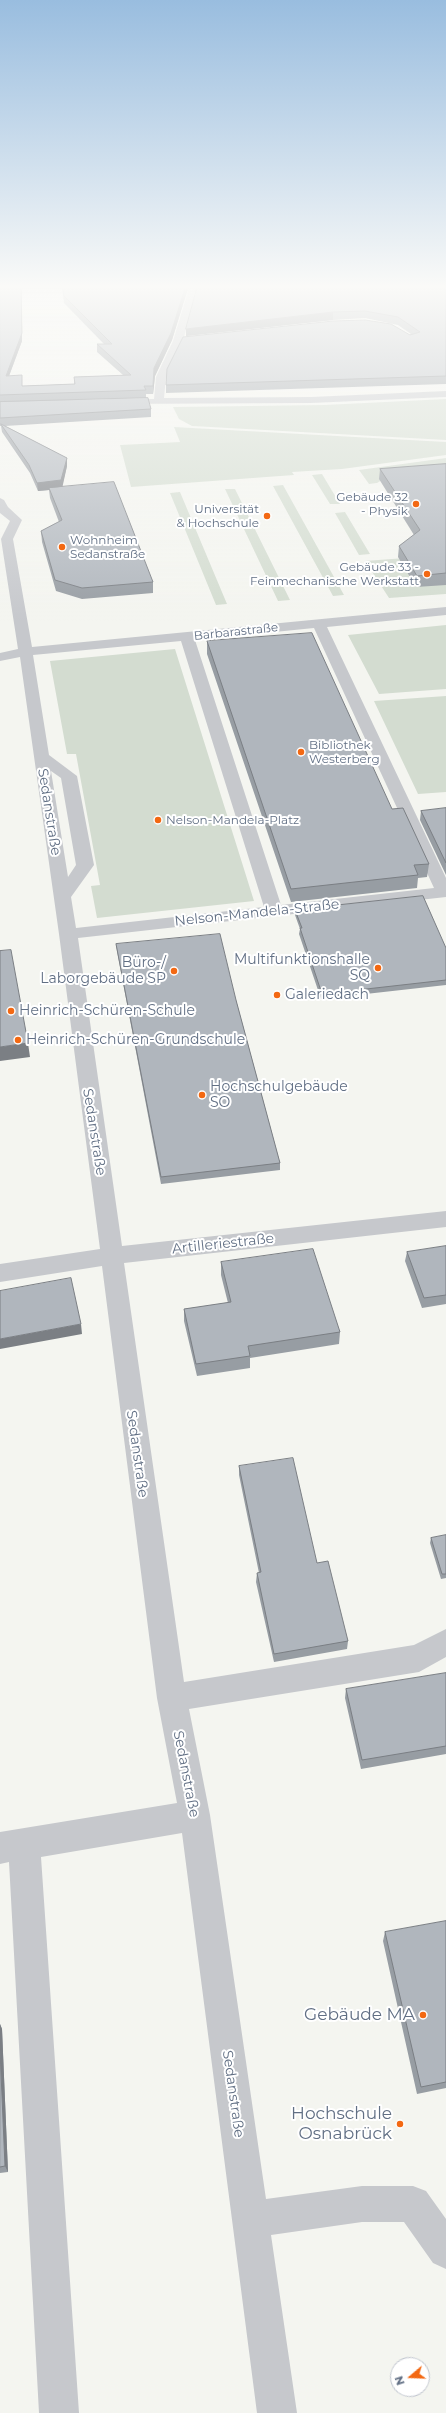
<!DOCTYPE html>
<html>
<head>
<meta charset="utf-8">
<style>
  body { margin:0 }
  #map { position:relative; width:446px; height:2413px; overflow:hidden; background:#f4f5f0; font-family:Montserrat,sans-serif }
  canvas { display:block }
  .north { position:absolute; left:390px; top:2357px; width:40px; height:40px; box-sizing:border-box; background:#fff; border:1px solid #c0c5ce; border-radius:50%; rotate:251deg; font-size:11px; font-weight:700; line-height:16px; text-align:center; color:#616f84 }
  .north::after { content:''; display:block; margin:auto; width:14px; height:18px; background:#f36812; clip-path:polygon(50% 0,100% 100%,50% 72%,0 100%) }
</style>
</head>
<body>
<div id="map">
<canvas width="446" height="2413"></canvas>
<div class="north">N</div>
</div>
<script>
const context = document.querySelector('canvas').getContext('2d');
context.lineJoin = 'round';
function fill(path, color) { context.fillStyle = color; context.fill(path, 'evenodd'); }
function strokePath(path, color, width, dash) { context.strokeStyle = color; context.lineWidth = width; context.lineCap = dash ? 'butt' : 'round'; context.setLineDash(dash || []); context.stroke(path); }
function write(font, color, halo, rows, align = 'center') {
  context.font = font + ' Montserrat,sans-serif'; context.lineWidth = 4; context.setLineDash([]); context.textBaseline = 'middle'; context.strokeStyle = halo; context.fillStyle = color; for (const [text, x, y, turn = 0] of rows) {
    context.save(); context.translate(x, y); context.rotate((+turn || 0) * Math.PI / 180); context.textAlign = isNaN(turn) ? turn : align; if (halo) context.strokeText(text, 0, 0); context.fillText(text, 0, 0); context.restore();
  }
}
const green = new Path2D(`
  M446,399V440L192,426L179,419L173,407L324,405Z
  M174,427L446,442V455L342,469L292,472L294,475L131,487L120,445L180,442Z
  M446,458V475L387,477L377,483L369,484L359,470Z
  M322,474L340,504H330L312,475Z
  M283,485L344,595L333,596L273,486Z
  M225,489H235L290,600L278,601Z
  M180,492L227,604L216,605L170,493Z
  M345,512L370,554L359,555L335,513Z
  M419,557L446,585V594L389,598L365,561Z
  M446,625V689L379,694L348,635Z
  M175,649L254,901L97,918L91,886L100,885L76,754H67L50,661Z
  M446,696V792L418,794L374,701Z`);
const minor = new Path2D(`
  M190,285H198L183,341L166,377L164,398L311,397L446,391V397L311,403L115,404L114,402L119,399H154L156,377L173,341Z
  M0,498L4,500L8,507L22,520L13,539L32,647L446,607V615L327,627L446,878V897L78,938L122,1246L446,1211V1227L124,1263L184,1682L414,1645L446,1629V1657L419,1672L189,1709L210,1815L266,2199L362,2186H413L426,2191L446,2219V2269L433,2263L404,2222H362L271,2235L297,2413H257L182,1833L41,1857L79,2413H39L9,1862L0,1864V1832L177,1803L157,1698L102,1266L0,1282V1264L100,1249L59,934L20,657L0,661V653L18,649L1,539L10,521L0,513ZM314,628L434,888L281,905L195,640ZM181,641L264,907L76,928L71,897L94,865L77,776L49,755L33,655ZM51,771L61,778L76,865L68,877Z`);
const wall = new Path2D(`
  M0,285H22V341L9,376L23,386L74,384V377L123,375L97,352V344H104L64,303L62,285H189L172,340L155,376L153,394H146V398L73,400L151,409V417L5,426L67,458V466L62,486L153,582V593L82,599L56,591L42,542L41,531L59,522L50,498L49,490L38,491L30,473L2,432L1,426H0Z
  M446,285V384L166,393V385L411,334L398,325L365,318L333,320L186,336V329Z
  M446,464V585L416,587L398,557L399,546L414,535L379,479L380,469Z
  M207,641L392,809L429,864L427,877L418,878L417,888L291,902L207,654Z
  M446,808V875L420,820L421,811Z
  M295,910L446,948V985L321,999L299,934L300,929L295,915Z
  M116,944L236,1000L280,1163V1170L161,1184L117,951Z
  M446,1246V1304L422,1308L405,1261L407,1252Z
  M221,1262L340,1332L339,1344L250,1358V1368L197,1376L184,1321V1309L228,1303L221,1275Z
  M239,1466L317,1563L348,1641L347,1649L274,1662L256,1582L257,1573H259L239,1475Z
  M446,1535V1578L441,1579L430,1543L431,1538Z
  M446,1673V1754L361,1769L345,1698L346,1689Z
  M446,1921V2088L417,2094L383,1941L385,1932Z
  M0,2024L2,2029L8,2172L0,2173Z`);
const shadedWall = new Path2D(`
  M21,285H22V341L6,384V376Z
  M186,285H189L172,340L155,376L153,394V386L154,368Z
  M333,312V320L186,336V329Z
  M67,458V466L62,489L49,488V490L38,491L37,483Z
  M28,1043L30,1057L0,1061V1047Z
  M81,1324L82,1334L0,1349V1339Z
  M0,2024L2,2029L8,2172L5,2166L0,2050Z`);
const building = new Path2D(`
  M0,285H21L22,333L6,376L22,375V386L75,384L74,377L131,375L97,344H112L64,296L62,285H186L171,333L154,368L153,386H144L146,390L0,395Z
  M198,285H446V376L166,385L167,369L183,337L333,321L365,320L391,324L410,335L420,332L398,317L365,311L333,312L186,329Z
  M148,398L151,409L0,418V402Z
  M1,424L67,458L61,480L37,483L29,465Z
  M446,464V573L417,576L399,546L420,530L380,469Z
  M114,482L153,582L82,588L55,580L41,531L62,520L49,488Z
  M312,633L392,809L403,808L429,864L414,865L418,875L291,889L207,641Z
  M446,808V863L421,811Z
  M423,896L446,948V980L322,994L300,928H302L295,910Z
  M220,934L236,1000L280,1163L161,1177L116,944Z
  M11,950L28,1043L0,1047V951Z
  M446,1246V1295L424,1298L407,1252Z
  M313,1249L340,1332L248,1346L250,1356L196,1364L184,1309L231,1302L221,1262Z
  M71,1278L81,1324L0,1339V1291Z
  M293,1458L317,1563L328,1561L348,1641L274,1654L257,1573L261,1572L239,1466Z
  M446,1535V1574H442L431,1538Z
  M446,1673V1746L362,1760L346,1689Z
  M446,1921V2082L421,2087L385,1932Z
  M0,2050L5,2166L0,2167Z`);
const markers = [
  [416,504,4,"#f36812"],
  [267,516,4,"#f36812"],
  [62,547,4,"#f36812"],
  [427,574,4,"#f36812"],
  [301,752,4,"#f36812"],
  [158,820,4,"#f36812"],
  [378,968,4,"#f36812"],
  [174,971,4,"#f36812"],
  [277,995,4,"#f36812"],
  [11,1011,4,"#f36812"],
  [18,1040,4,"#f36812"],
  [202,1095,4,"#f36812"],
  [423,2015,4,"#f36812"],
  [400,2124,4,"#f36812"]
];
const farPoinames = [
  ["Gebäude 32",408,497],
  ["- Physik",408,511],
  ["Universität",259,509],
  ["& Hochschule",259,523],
  ["Wohnheim",70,540,"left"],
  ["Sedanstraße",70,554,"left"],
  ["Gebäude 33 -",419,567],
  ["Feinmechanische Werkstatt",419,581],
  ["Bibliothek",309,745,"left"],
  ["Westerberg",309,759,"left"],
  ["Nelson-Mandela-Platz",166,820,"left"]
];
const farStreetnames = [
  ["Barbarastraße",236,632,-6]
];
const streetNames = [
  ["Sedanstraße",49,812,81],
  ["Nelson-Mandela-Straße",257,913,-6],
  ["Sedanstraße",94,1132,81],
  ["Artilleriestraße",223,1244,-6],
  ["Sedanstraße",137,1454,82],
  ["Sedanstraße",186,1774,79],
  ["Sedanstraße",233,2094,82]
];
const poiNames = [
  ["Multifunktionshalle",370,960,"right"],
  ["SQ",370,976,"right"],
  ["Büro-/",166,963,"right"],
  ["Laborgebäude SP",166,979,"right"],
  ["Galeriedach",285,995],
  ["Heinrich-Schüren-Schule",19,1011],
  ["Heinrich-Schüren-Grundschule",26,1040],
  ["Hochschulgebäude",210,1087],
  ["SO",210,1103]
];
const nearPoinames = [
  ["Gebäude MA",415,2015],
  ["Hochschule",392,2114],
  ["Osnabrück",392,2134]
];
fill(green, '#d3dcd0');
fill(minor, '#c6c8cc');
fill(wall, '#979da3');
fill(shadedWall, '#7b7f84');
fill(building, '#b0b6bd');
strokePath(building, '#7b7f84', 1);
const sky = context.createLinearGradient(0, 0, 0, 623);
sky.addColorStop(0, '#99bddf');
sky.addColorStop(0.46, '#fafaf8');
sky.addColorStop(1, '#fafaf800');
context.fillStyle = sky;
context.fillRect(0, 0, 446, 623);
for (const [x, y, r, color] of markers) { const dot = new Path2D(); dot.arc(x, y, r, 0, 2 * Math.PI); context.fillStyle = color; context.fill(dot); strokePath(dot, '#fff', 1.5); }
write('12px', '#616f84', '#fff', farPoinames, 'right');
write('12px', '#616f84', '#fff', farStreetnames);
write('14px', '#616f84', '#fff', streetNames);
write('14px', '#616f84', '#fff', poiNames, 'left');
write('17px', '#616f84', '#fff', nearPoinames, 'right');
</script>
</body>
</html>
